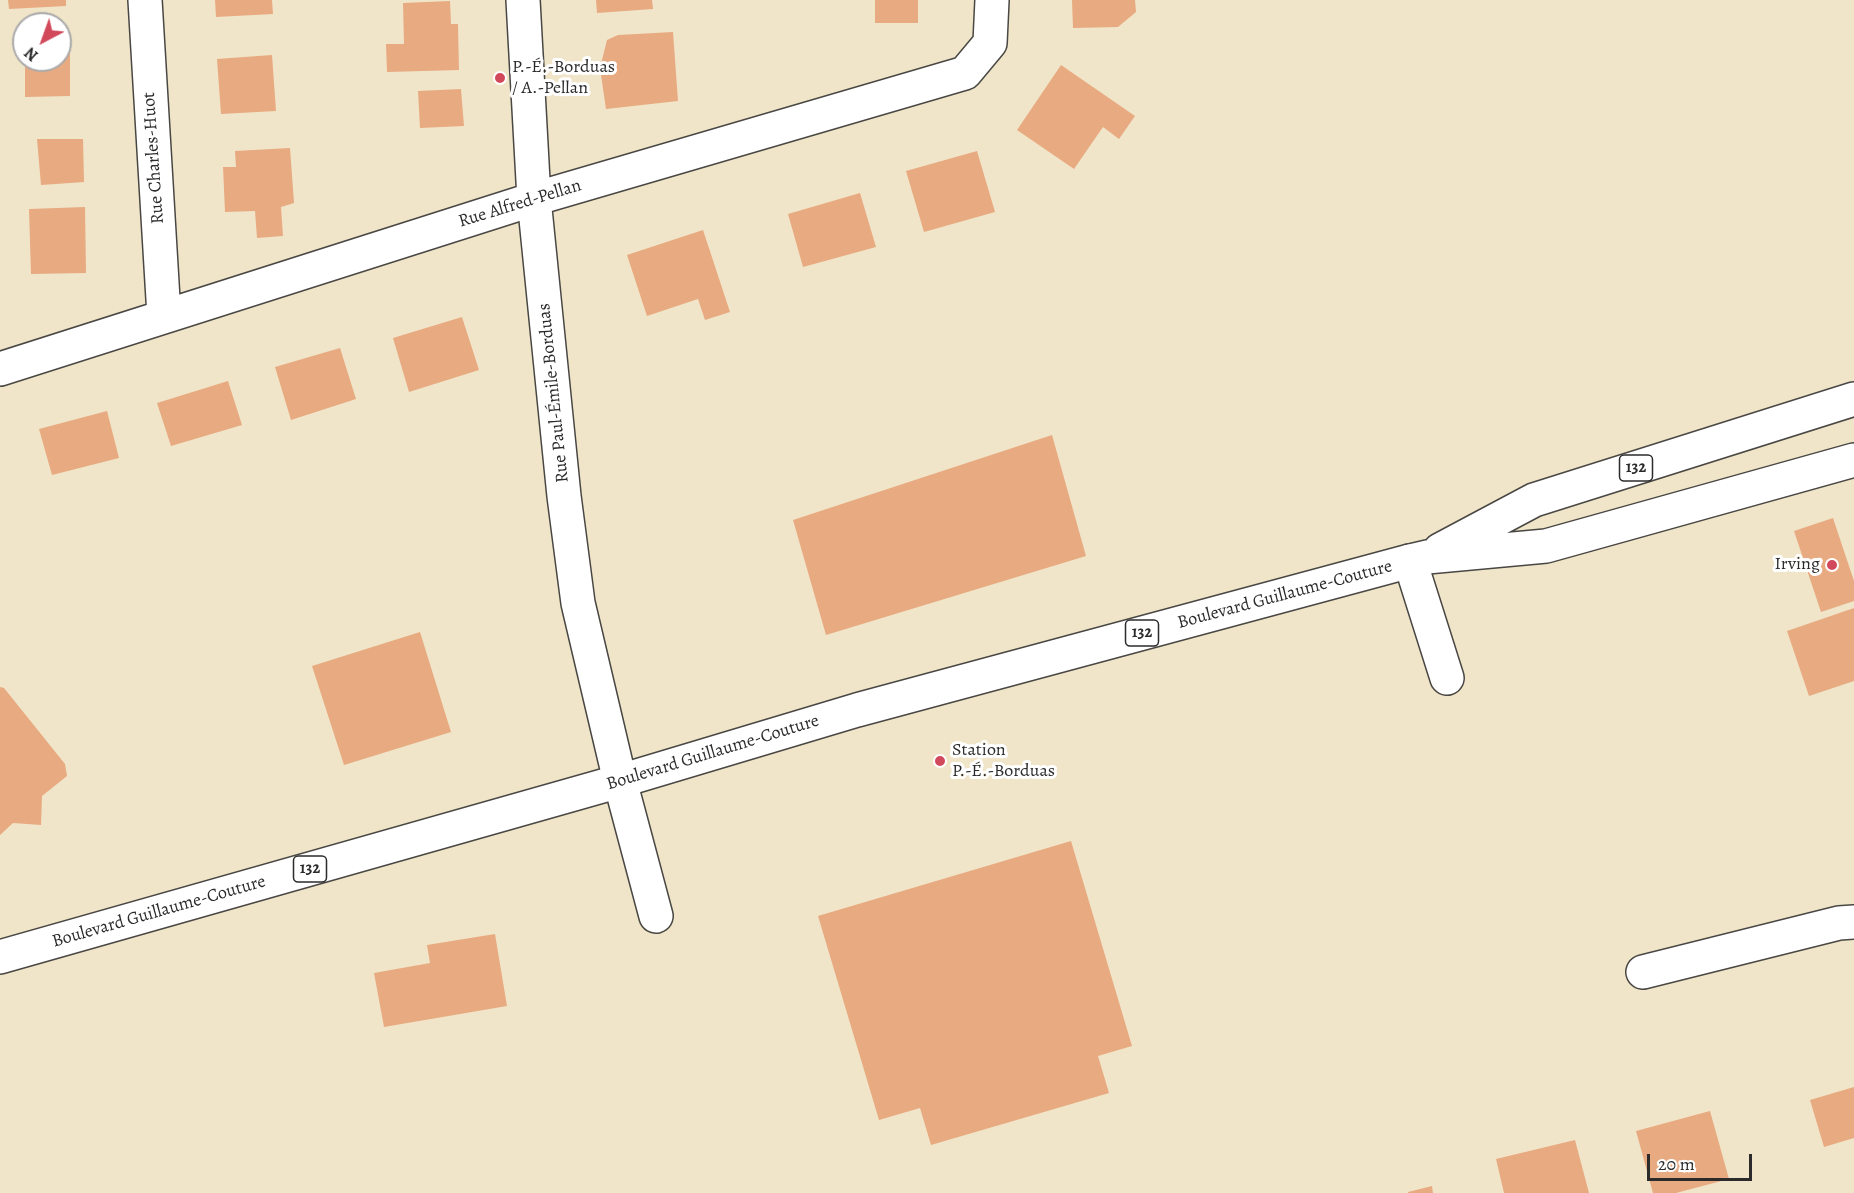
<!DOCTYPE html>
<html>
<head>
<meta charset="utf-8">
<style>
  body { margin:0 }
  #map { position:relative; width:1854px; height:1193px; overflow:hidden; background:#f0e5c9; font-family:Alegreya,serif }
  canvas { display:block }
  .north { position:absolute; left:12px; top:12px; width:60px; height:60px; box-sizing:border-box; background:#fff; border:2px solid #aaa; border-radius:50%; rotate:221deg; font-size:16px; font-weight:700; line-height:24px; text-align:center; color:#2b2b2b }
  .north::after { content:''; display:block; margin:auto; width:21px; height:27px; background:#d1495b; clip-path:polygon(50% 0,100% 100%,50% 72%,0 100%) }
  .scale { position:absolute; left:1647px; top:1154px; width:105px; height:27px; box-sizing:border-box; border:3px solid #2b2b2b; border-top:0; padding-left:8px; font-size:18px; line-height:21px; white-space:nowrap; color:#2b2b2b; -webkit-text-stroke:4px #fff; paint-order:stroke }
</style>
</head>
<body>
<div id="map">
<canvas width="1854" height="1193"></canvas>
<div class="north">N</div>
<div class="scale">20 m</div>
</div>
<script>
const context = document.querySelector('canvas').getContext('2d');
context.lineJoin = 'round';
function fill(path, color) { context.fillStyle = color; context.fill(path, 'evenodd'); }
function strokePath(path, color, width, dash) { context.strokeStyle = color; context.lineWidth = width; context.lineCap = dash ? 'butt' : 'round'; context.setLineDash(dash || []); context.stroke(path); }
function write(font, color, halo, rows, align = 'center') {
  context.font = font + ' Alegreya,serif'; context.lineWidth = 6; context.setLineDash([]); context.textBaseline = 'middle'; context.strokeStyle = halo; context.fillStyle = color; for (const [text, x, y, turn = 0] of rows) {
    context.save(); context.translate(x, y); context.rotate((+turn || 0) * Math.PI / 180); context.textAlign = isNaN(turn) ? turn : align; if (halo) context.strokeText(text, 0, 0); context.fillText(text, 0, 0); context.restore();
  }
}
const building = new Path2D(`
  M8,0H66V6L9,9Z
  M215,0H272L273,14L216,17Z
  M596,0H652L653,9L597,13Z
  M875,0H918V23H875Z
  M1072,0H1135L1136,12L1118,27L1073,28Z
  M450,1L451,24H458L459,70L387,72L386,44H404L403,3Z
  M673,32L678,101L606,109L600,68L607,40L618,35Z
  M60,50H70V96L25,97V60H60Z
  M272,55L276,111L221,114L217,59Z
  M1061,65L1135,116L1119,139L1103,127L1074,169L1017,130Z
  M461,89L464,126L420,128L418,91Z
  M37,139H83L84,182L41,185Z
  M290,148L294,203L281,207L283,236L257,238L255,211L225,212L223,167H236L235,151Z
  M977,151L995,212L924,232L906,171Z
  M860,193L876,247L803,267L788,214Z
  M85,207L86,273L31,274L29,209Z
  M703,230L730,312L705,320L698,299L647,316L627,255Z
  M462,317L479,370L409,392L393,338Z
  M340,348L356,399L291,420L275,367Z
  M228,381L242,425L171,446L157,403Z
  M107,411L119,458L52,475L39,429Z
  M1052,435L1086,556L826,635L793,520Z
  M1833,518L1854,581V601L1821,612L1794,531Z
  M1854,608V681L1809,696L1787,631Z
  M420,632L451,732L344,765L312,666Z
  M0,687L4,688L65,764L67,776L42,796L41,825L13,823L0,835Z
  M1071,841L1132,1046L1098,1056L1109,1093L931,1145L920,1108L879,1120L818,916Z
  M495,934L507,1006L384,1027L374,973L430,963L427,945Z
  M1854,1087V1138L1824,1147L1810,1100Z
  M1710,1111L1729,1179L1676,1193H1653L1636,1131Z
  M1575,1140L1589,1193H1504L1496,1159Z
  M1432,1186L1433,1193H1408V1192Z`);
const minor = new Path2D(`
  M145,0L164,316
  M523,0L534,199L564,496L578,603L620,781L656,916
  M0,369L534,199L965,73L990,43L992,0
  M1410,561L1447,678
  M1643,972L1839,923L1854,922`);
const major = new Path2D(`
  M1440,550L1534,500L1854,399
  M0,957L620,781L857,710L1410,561L1427,557L1546,546L1854,460`);
const markers = [
  [500,78,6,"#d1495b"],
  [1832,565,6,"#d1495b"],
  [940,761,6,"#d1495b"]
];
const shields = [
  [1636,468,33],
  [1142,633,33],
  [310,869,33]
];
const shieldNames = [
  ["132",1636,468],
  ["132",1142,633],
  ["132",310,869]
];
const poiNames = [
  ["P.-É.-Borduas",512,68],
  ["/ A.-Pellan",512,89],
  ["Irving",1820,565,"right"],
  ["Station",952,751],
  ["P.-É.-Borduas",952,772]
];
const streetNames = [
  ["Rue Charles-Huot",154,158,-94],
  ["Rue Alfred-Pellan",520,204,-17],
  ["Rue Paul-Émile-Borduas",554,393,-96],
  ["Boulevard Guillaume-Couture",1285,595,-15],
  ["Boulevard Guillaume-Couture",713,753,-17],
  ["Boulevard Guillaume-Couture",159,912,-16]
];
fill(building, '#e8aa80');
strokePath(minor, '#494743', 36);
strokePath(major, '#494743', 36);
strokePath(minor, '#fff', 33);
strokePath(major, '#fff', 33);
for (const [x, y, r, color] of markers) { const dot = new Path2D(); dot.arc(x, y, r, 0, 2 * Math.PI); context.fillStyle = color; context.fill(dot); strokePath(dot, '#fff', 2); }
for (const [x, y, w] of shields) { const box = new Path2D(); box.roundRect(x - w / 2, y - 13, w, 26, 4.5); context.fillStyle = '#fff'; context.fill(box); strokePath(box, '#2b2b2b', 1.5); }
write('bold 16px', '#2b2b2b', null, shieldNames);
write('18px', '#2b2b2b', '#fff', poiNames, 'left');
write('18px', '#2b2b2b', '#fff', streetNames);
</script>
</body>
</html>
